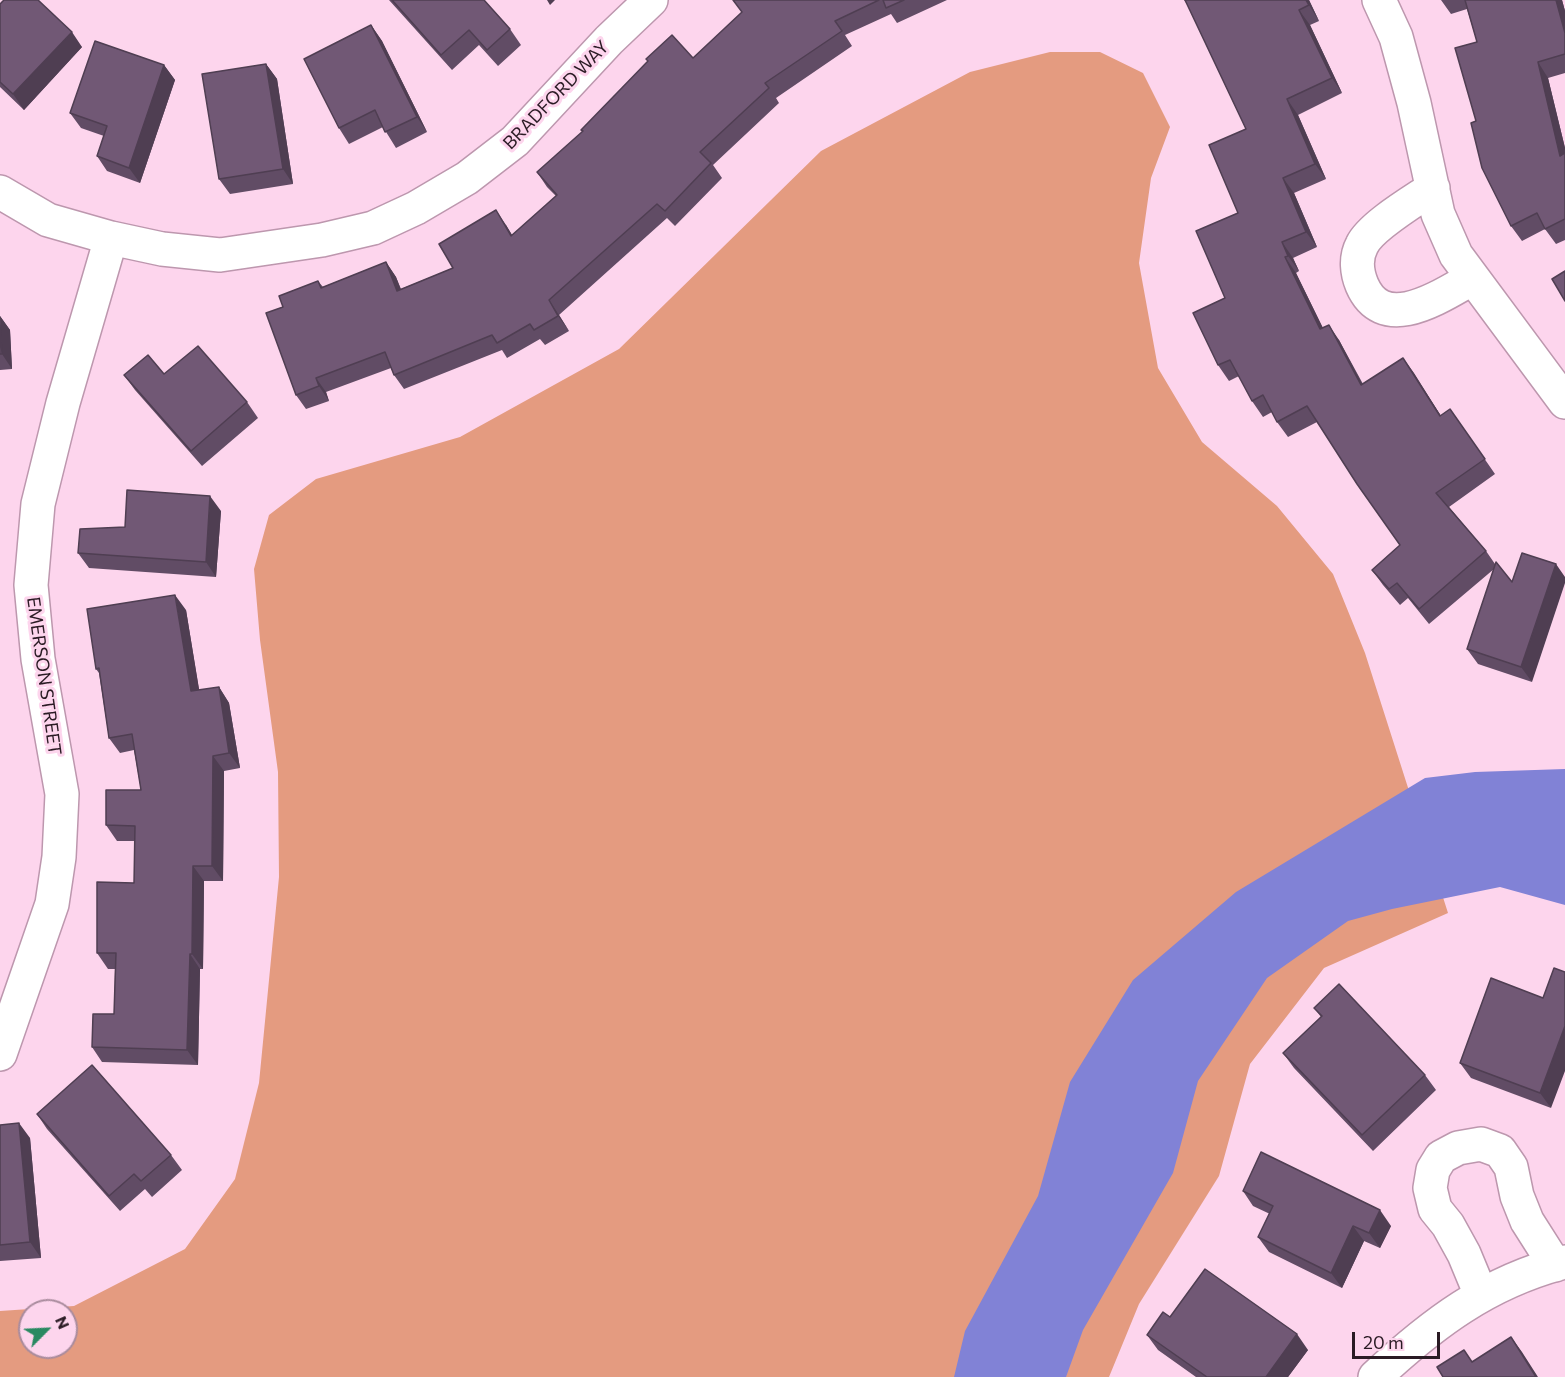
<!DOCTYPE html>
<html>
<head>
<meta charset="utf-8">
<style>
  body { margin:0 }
  #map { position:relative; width:1565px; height:1377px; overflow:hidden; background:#fdd5ed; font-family:Commissioner,sans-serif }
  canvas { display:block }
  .north { position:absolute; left:18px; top:1299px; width:60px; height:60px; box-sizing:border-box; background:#fdd5ed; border:2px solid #a98b9d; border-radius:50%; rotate:66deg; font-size:16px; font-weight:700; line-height:24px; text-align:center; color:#2a1b24 }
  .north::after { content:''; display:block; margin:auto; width:21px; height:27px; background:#298961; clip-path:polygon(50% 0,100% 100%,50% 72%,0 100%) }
  .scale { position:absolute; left:1352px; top:1332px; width:88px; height:27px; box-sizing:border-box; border:3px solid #2a1b24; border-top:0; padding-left:8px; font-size:18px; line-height:21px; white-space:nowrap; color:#2a1b24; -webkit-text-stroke:4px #fdd5ed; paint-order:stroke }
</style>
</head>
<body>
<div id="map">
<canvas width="1565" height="1377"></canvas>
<div class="north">N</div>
<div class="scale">20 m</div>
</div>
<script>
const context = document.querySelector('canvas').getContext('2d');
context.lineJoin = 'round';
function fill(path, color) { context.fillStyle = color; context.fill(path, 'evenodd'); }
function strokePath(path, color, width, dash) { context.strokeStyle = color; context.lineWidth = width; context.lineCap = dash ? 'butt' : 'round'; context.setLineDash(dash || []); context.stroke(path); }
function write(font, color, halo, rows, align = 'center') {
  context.font = font + ' Commissioner,sans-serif'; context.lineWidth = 6; context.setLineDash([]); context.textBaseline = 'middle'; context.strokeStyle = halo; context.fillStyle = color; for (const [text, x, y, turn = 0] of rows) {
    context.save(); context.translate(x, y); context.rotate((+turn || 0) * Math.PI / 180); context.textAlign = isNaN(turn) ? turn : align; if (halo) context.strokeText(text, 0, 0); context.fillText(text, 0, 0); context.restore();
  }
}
const green = new Path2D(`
  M1050,52H1100L1143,73L1170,127L1151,178L1139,263L1158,368L1202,442L1277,506L1333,574L1365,653L1448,913L1324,968L1250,1064L1219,1176L1139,1304L1109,1377H0V1311L74,1306L185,1249L235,1179L259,1083L279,877L278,772L260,640L254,569L269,515L316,479L460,437L619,349L821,151L970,72ZM30,1311H66V1347H30Z`);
const water = new Path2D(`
  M1565,769V905L1500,887L1392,909L1348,921L1267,978L1198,1081L1173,1173L1083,1330L1066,1377H954L965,1331L1038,1196L1070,1082L1133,980L1236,892L1425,778L1475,772Z`);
const minor = new Path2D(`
  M1379,0L1396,37L1414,103L1438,214L1456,255L1565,402
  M1433,188C1414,201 1371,226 1362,245C1355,258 1357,273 1362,285C1384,336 1442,295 1473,278
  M0,192L48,220L111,238L162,249L220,255L322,240L373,228L416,208L467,178L515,141L609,40L651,0
  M0,1054L52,904L59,857L62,794L38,659L31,585L38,504L63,403L111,238
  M1481,1295L1464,1254L1448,1225L1435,1209L1430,1188L1433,1170L1441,1157L1458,1148L1481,1144L1500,1151L1511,1167L1517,1196L1527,1221L1555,1265
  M1375,1377C1432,1324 1487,1282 1565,1262`);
const wall = new Path2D(`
  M389,0H484L510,29L521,45L498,66L479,45L452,70Z
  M733,0H947L897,23L891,14L845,35L852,46L776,98L779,103L713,165L722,178L675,226L667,218L559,315L569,331L545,345L540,339L507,358L502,350L404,389L394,375L391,368L326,392L329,401L306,409L296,395L283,307L318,281L323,287L386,262L396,277L401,289L453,268L506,225L512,235L556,196L547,187L537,172L693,58L742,12Z
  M1184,0H1309L1319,21L1310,25L1342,93L1298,115L1326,179L1294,193L1317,247L1293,258L1299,271L1296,273L1323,328L1339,340L1363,384L1403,358L1441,416L1450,409L1495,474L1449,507L1486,551L1495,564L1532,682L1478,664L1467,649L1494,569L1429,624L1408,598L1400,605L1383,585L1372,570L1400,545L1317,422L1288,437L1277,422L1272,412L1263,417L1252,401L1239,376L1229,381L1218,365L1225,298L1238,213L1246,129L1187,4Z
  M1441,0H1562L1565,11V73L1548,78L1565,148V240L1556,244L1545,229L1522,241L1511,226L1476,121L1477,42L1467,9L1451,14Z
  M0,4L82,47L24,110L0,87Z
  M371,25L382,41L427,132L396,148L383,127L349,144L339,128Z
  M266,64L277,79L293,184L230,194L219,179Z
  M164,65L175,80L140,183L107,171L97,156L104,136L81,128L70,113Z
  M0,316L10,330L12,369L0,370Z
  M164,374L247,402L258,418L202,466L135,390L124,375Z
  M221,511L216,577L89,568L78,553L125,527Z
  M186,610L199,690L219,687L229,703L240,768L224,771L223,881H204L203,969H200L198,1065L102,1062L92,1047L114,1014L115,969H108L97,953L134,883L135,841H117L106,825L141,790L134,750L120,753L109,738L99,673L96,669Z
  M1491,978L1551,1108L1471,1078L1460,1063Z
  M1314,1008L1425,1075L1436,1090L1373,1151L1294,1068L1283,1053L1321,1017Z
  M37,1114L171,1155L182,1170L152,1197L145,1189L120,1211L47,1129Z
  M0,1125L30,1138L41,1258L0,1261Z
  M1243,1191L1391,1226L1380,1248L1364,1241L1342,1288L1269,1252L1258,1237L1270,1214L1253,1206Z
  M1170,1317L1308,1350L1288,1377H1196L1158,1350L1147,1335Z`);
const shadedWall = new Path2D(`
  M547,0H555L550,5Z
  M1306,0H1309L1319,21L1309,5Z
  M1556,0H1562L1565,11V33Z
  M1299,10L1310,25L1342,93L1332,78Z
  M371,25L382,41L427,132L417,117Z
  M72,32L82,47L24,110L13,94Z
  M1538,62L1548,78L1565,148V163L1560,156Z
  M266,64L277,79L293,184L283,169Z
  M164,65L175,80L140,183L129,168Z
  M1287,99L1298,115L1326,179L1315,164Z
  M1283,178L1294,193L1317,247L1306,232Z
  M496,210L506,225L521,250L511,236Z
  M1282,242L1293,258L1299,271L1288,256Z
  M1285,257L1296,273L1331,345L1320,329Z
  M386,262L396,277L407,306L397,291Z
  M549,300L559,315L569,331L558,316Z
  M0,316L10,330L12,369L2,354Z
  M1329,325L1339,340L1371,401L1361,385Z
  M1403,358L1414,373L1451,432L1440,416Z
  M316,378L326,392L329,401L319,386Z
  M210,496L221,511L216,577L206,562Z
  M1556,564L1565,577V583L1532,682L1521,667Z
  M175,595L186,610L202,707L191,691Z
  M219,687L229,703L240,768L229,753Z
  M213,756L224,771L223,881L212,866Z
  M193,866L204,881L203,969L192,954Z
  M190,954L200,969L198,1065L187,1050Z
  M1565,1026V1071L1551,1108L1540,1093Z
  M19,1123L30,1138L41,1258L30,1242Z
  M1380,1210L1391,1226L1380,1248L1369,1233Z
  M1353,1226L1364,1241L1342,1288L1331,1273Z
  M1297,1334L1308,1350L1288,1377H1266Z
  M1511,1337L1522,1352L1538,1377H1536Z`);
const building = new Path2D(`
  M4,0H38L72,32L13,94L0,82V4Z
  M392,0H484L510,29L487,50L469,30L441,55Z
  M733,0H879L835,21L842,31L765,83L769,88L700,152L711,163L665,211L657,204L549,300L558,316L534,330L530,324L497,343L492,335L394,375L385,352L316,378L319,386L296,395L266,313L283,307L279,296L318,281L321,288L386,262L397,291L453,268L439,244L496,210L511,236L557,195L537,172L583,131L581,130L648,61L646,59L672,35L693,58L742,12Z
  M883,0H904L886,8Z
  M1185,0H1306L1309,5L1299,10L1332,78L1287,99L1315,164L1283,178L1306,232L1282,242L1288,256L1285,257L1320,329L1329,325L1361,385L1403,358L1440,416L1450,409L1485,459L1436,493L1486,551L1419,609L1397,583L1389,589L1372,570L1400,545L1357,484L1307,406L1277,422L1263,395L1252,401L1230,360L1218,365L1193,313L1225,298L1196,231L1238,213L1209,145L1246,129Z
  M1465,0H1556L1565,33V54L1538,62L1560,156L1565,153V219L1545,229L1537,213L1511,226L1482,168L1471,123L1476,121L1455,48L1477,42Z
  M371,25L417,117L385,132L375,110L339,128L304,59Z
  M95,41L164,65L129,168L97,156L107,126L70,113Z
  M266,64L283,169L219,179L202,74Z
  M1565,271V301L1552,279Z
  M0,325L2,354H0Z
  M198,346L247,402L191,451L124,375L148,355L164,374Z
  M127,490L210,496L206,562L78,553L80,529L125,527Z
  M1522,553L1556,564L1521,667L1467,649L1496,562L1512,582Z
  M175,595L191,691L219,687L229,753L213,756L212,866H193L192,954H190L187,1050L92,1047L93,1014H114L116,953H97V882L134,883L135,826L106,825V790H141L132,734L109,738L99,668L96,669L87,609Z
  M1554,968L1565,972V1026L1540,1093L1460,1063L1491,978L1543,998Z
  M1339,984L1425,1075L1362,1135L1283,1053L1322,1016L1314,1008Z
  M92,1065L171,1155L141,1181L134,1174L109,1196L37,1114Z
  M19,1123L30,1242L0,1245V1125Z
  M1261,1152L1380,1210L1369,1233L1353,1226L1331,1273L1258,1237L1273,1206L1243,1191Z
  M1205,1269L1297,1334L1266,1377H1207L1147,1335L1163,1312L1170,1317Z
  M1511,1337L1536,1377H1443L1437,1367L1464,1350L1472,1362Z`);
const streetNames = [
  ["BRADFORD WAY",556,95,-46],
  ["EMERSON STREET",44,676,82]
];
fill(green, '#e49b80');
fill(water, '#8182d6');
strokePath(minor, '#bd97ae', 36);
strokePath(minor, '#fff', 33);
fill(wall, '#614c65');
fill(shadedWall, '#4f3e52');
fill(building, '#715875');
strokePath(building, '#4f3e52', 1.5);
write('18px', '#2a1b24', '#fdd5ed', streetNames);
</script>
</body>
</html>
